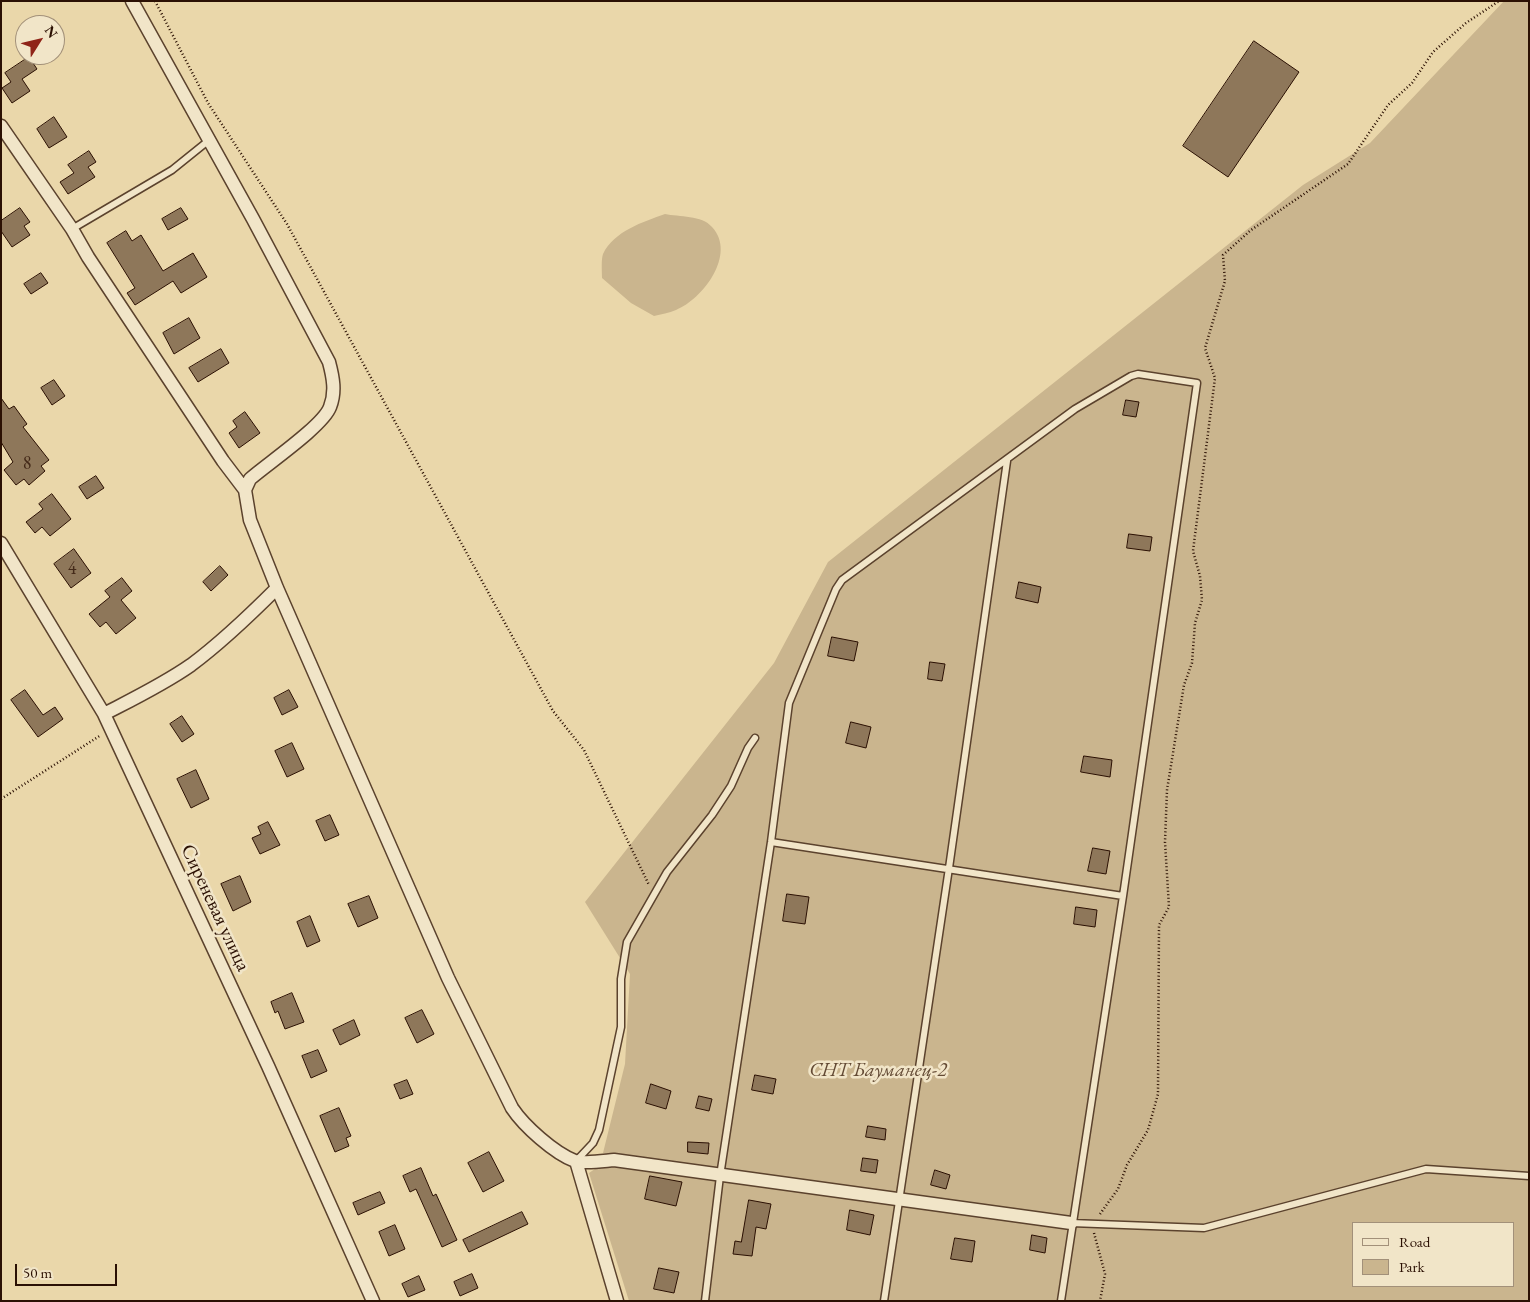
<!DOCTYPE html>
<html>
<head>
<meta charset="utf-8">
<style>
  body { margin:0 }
  #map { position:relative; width:1530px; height:1302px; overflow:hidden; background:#ead7aa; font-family:"EB Garamond",serif }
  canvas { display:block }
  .frame { position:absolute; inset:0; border:2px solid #2b1003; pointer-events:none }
  .legend { position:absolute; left:1352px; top:1222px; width:162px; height:65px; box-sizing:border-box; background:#f1e5c8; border:1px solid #a29079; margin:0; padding:6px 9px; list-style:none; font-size:15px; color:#2b1003 }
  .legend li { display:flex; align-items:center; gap:10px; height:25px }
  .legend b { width:25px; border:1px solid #a29079 }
  .north { position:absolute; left:15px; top:15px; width:50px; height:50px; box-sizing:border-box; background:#f1e5c8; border:1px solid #a29079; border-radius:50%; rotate:54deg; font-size:14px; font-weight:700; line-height:20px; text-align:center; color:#2b1003 }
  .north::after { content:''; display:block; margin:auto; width:18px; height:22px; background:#8f2418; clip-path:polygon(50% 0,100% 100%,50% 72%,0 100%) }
  .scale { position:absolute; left:15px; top:1264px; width:102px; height:22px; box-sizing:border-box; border:2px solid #2b1003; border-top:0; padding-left:6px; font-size:15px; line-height:18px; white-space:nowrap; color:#2b1003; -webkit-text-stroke:4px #f1e5c8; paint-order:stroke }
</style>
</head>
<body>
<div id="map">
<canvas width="1530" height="1302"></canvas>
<div class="frame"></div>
<ul class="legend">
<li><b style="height:6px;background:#f1e5c8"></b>Road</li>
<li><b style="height:14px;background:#cab58e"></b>Park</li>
</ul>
<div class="north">N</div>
<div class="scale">50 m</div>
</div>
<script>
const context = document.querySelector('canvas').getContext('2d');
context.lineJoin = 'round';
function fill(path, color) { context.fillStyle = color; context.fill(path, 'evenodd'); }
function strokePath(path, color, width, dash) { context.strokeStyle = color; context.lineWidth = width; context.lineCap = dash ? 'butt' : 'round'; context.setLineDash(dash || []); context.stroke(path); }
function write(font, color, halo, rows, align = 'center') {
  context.font = font + ' "EB Garamond",serif'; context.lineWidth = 5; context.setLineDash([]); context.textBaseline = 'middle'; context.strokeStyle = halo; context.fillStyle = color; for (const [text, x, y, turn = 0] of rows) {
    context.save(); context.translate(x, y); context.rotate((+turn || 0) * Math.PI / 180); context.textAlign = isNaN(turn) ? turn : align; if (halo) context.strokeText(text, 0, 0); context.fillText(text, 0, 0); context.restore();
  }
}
const green = new Path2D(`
  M1504,1H1529V1301H629L589,1173L614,1156L603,1153L625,1064L630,974L585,902L774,663L828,562L1303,185L1370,143ZM1354,1223H1514V1286H1354Z
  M665,214C679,217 702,215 712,227C737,254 703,299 676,310C669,313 661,314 654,316L631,303L602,278C602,271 601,260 603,254C614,231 643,222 665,214Z`);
const building = new Path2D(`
  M1254,41L1299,72L1228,177L1183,146Z
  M29,57L37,69L22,79L30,91L12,103L2,88L11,82L5,73Z
  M54,117L67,137L49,148L37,129Z
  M89,151L96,162L88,167L95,177L68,194L60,182L74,173L68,165Z
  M20,208L30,222L24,226L30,235L12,247L1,231V221Z
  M181,208L188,219L168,230L162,219Z
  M126,231L132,241L141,235L163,271L193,253L207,277L181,293L173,281L135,305L127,293L135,288L107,243Z
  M41,273L48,283L31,294L24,284Z
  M189,318L200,338L174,354L163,333Z
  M221,349L229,363L198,382L189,368Z
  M54,380L65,396L52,405L41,388Z
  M1,398L9,409L14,406L27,424L23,427L49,460L41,466L45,471L29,485L24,479L16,485L4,470L13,462L1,442Z
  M1126,400L1139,402L1136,417L1123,415Z
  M245,412L260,433L239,448L229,433L237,427L233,421Z
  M96,476L104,488L87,499L79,487Z
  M52,494L71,519L50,536L42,527L35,533L26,522L43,509L39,504Z
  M1129,534L1152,537L1150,551L1127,548Z
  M74,549L91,573L71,588L54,564Z
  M220,566L228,575L211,591L203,582Z
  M122,578L132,591L121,600L136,618L116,634L106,622L100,627L89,614L110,597L105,591Z
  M1019,582L1041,587L1038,603L1016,598Z
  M832,637L858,642L854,661L828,656Z
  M930,662L945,664L942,681L928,679Z
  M25,690L43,715L55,707L63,719L38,737L11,700Z
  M289,690L298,707L282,715L274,698Z
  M182,716L194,734L182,742L170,724Z
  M851,722L871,727L866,748L846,743Z
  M292,743L304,769L287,777L275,751Z
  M1084,756L1112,760L1110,777L1081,772Z
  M196,770L209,799L191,808L177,779Z
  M330,815L339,835L325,841L316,821Z
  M268,822L280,845L260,854L252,838L261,834L258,827Z
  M1093,848L1110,851L1106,874L1088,871Z
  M240,876L251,902L233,911L221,884Z
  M787,894L809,897L805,924L783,921Z
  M369,896L378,918L358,927L348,904Z
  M1076,907L1097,910L1095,927L1074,924Z
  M310,916L320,941L307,947L297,922Z
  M292,993L304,1022L285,1029L278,1011L275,1013L271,1002Z
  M422,1010L434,1034L417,1043L405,1018Z
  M354,1020L360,1035L340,1045L333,1030Z
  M318,1050L327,1071L311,1078L302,1056Z
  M755,1075L776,1079L773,1094L752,1090Z
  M407,1080L413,1094L400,1099L394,1085Z
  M651,1084L671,1091L666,1109L646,1103Z
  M699,1096L712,1099L709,1111L696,1108Z
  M339,1108L351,1136L346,1138L349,1146L335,1152L320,1116Z
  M868,1126L886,1129L885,1140L866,1137Z
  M688,1142L709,1143L708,1154L688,1152Z
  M489,1152L504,1181L483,1192L468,1163Z
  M863,1158L878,1160L876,1173L861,1171Z
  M421,1168L433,1196L436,1194L457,1240L442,1247L416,1189L410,1192L403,1176Z
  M935,1170L950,1175L946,1189L931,1185Z
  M650,1176L682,1182L676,1206L645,1199Z
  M380,1192L385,1203L358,1215L353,1203Z
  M749,1200L771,1204L766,1229L756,1227L752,1256L733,1254L735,1241L741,1242Z
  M850,1210L874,1215L870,1235L847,1230Z
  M522,1212L528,1224L469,1252L463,1240Z
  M395,1225L405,1249L389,1256L379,1232Z
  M1032,1235L1047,1238L1045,1253L1030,1250Z
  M955,1238L975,1241L972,1262L951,1259Z
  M659,1268L679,1272L674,1293L654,1289Z
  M472,1274L478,1288L460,1296L454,1282Z
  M419,1276L425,1290L408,1297L402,1284Z`);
const path = new Path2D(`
  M155,1L208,103L287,224L553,711L584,750L649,885
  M1,799L101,735
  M1100,1214L1118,1189L1127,1165L1148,1130L1158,1094L1159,925L1169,907L1165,842L1167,790L1184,685L1192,663L1195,623L1202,600L1200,576L1193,551L1215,378L1205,348L1225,281L1223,255L1251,230L1348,164L1388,105L1412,83L1433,52L1466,23L1499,1
  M1094,1233L1105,1274L1100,1301`);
const service = new Path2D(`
  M72,229L172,170L208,141
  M771,842L1123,896
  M577,1160L593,1143L599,1130L621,1027V979L627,942L667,872L712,815L731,786L748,748L755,738
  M1071,1223L1204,1228L1426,1169L1529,1176
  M705,1301L720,1176L771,842L789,703L836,589L842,580L1075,409L1131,376L1138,374L1197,383L1123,896L1061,1301
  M884,1301L949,868L1007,461`);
const minor = new Path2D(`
  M132,1L253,219L329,362C333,377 336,392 330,407C323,426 267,464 250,479L245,490L250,520L277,588L448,978L512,1108C524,1126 554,1153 575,1161C585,1164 603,1161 614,1160L1071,1223
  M1,126L72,229L88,257L223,461L245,490
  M1,543L104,714L268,1066L373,1301
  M104,714C133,699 164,684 191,665C222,642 250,615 277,588
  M576,1161L617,1301`);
const numberNames = [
  ["8",27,464],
  ["4",72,569]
];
const streetNames = [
  ["Сиреневая улица",215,908,65]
];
const parkNames = [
  ["СНТ Бауманец-2",878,1071]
];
fill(green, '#cab58e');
fill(building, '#8e775a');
strokePath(building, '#2b1003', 1);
strokePath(service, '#5b422d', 9);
strokePath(minor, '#5b422d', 15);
strokePath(path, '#2b1003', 2.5, [1, 2.5]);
strokePath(service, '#f1e5c8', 6);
strokePath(minor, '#f1e5c8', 12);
write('18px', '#442a19', null, numberNames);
write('20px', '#2b1003', '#f1e5c8', streetNames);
write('italic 20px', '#634a34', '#f1e5c8', parkNames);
</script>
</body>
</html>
